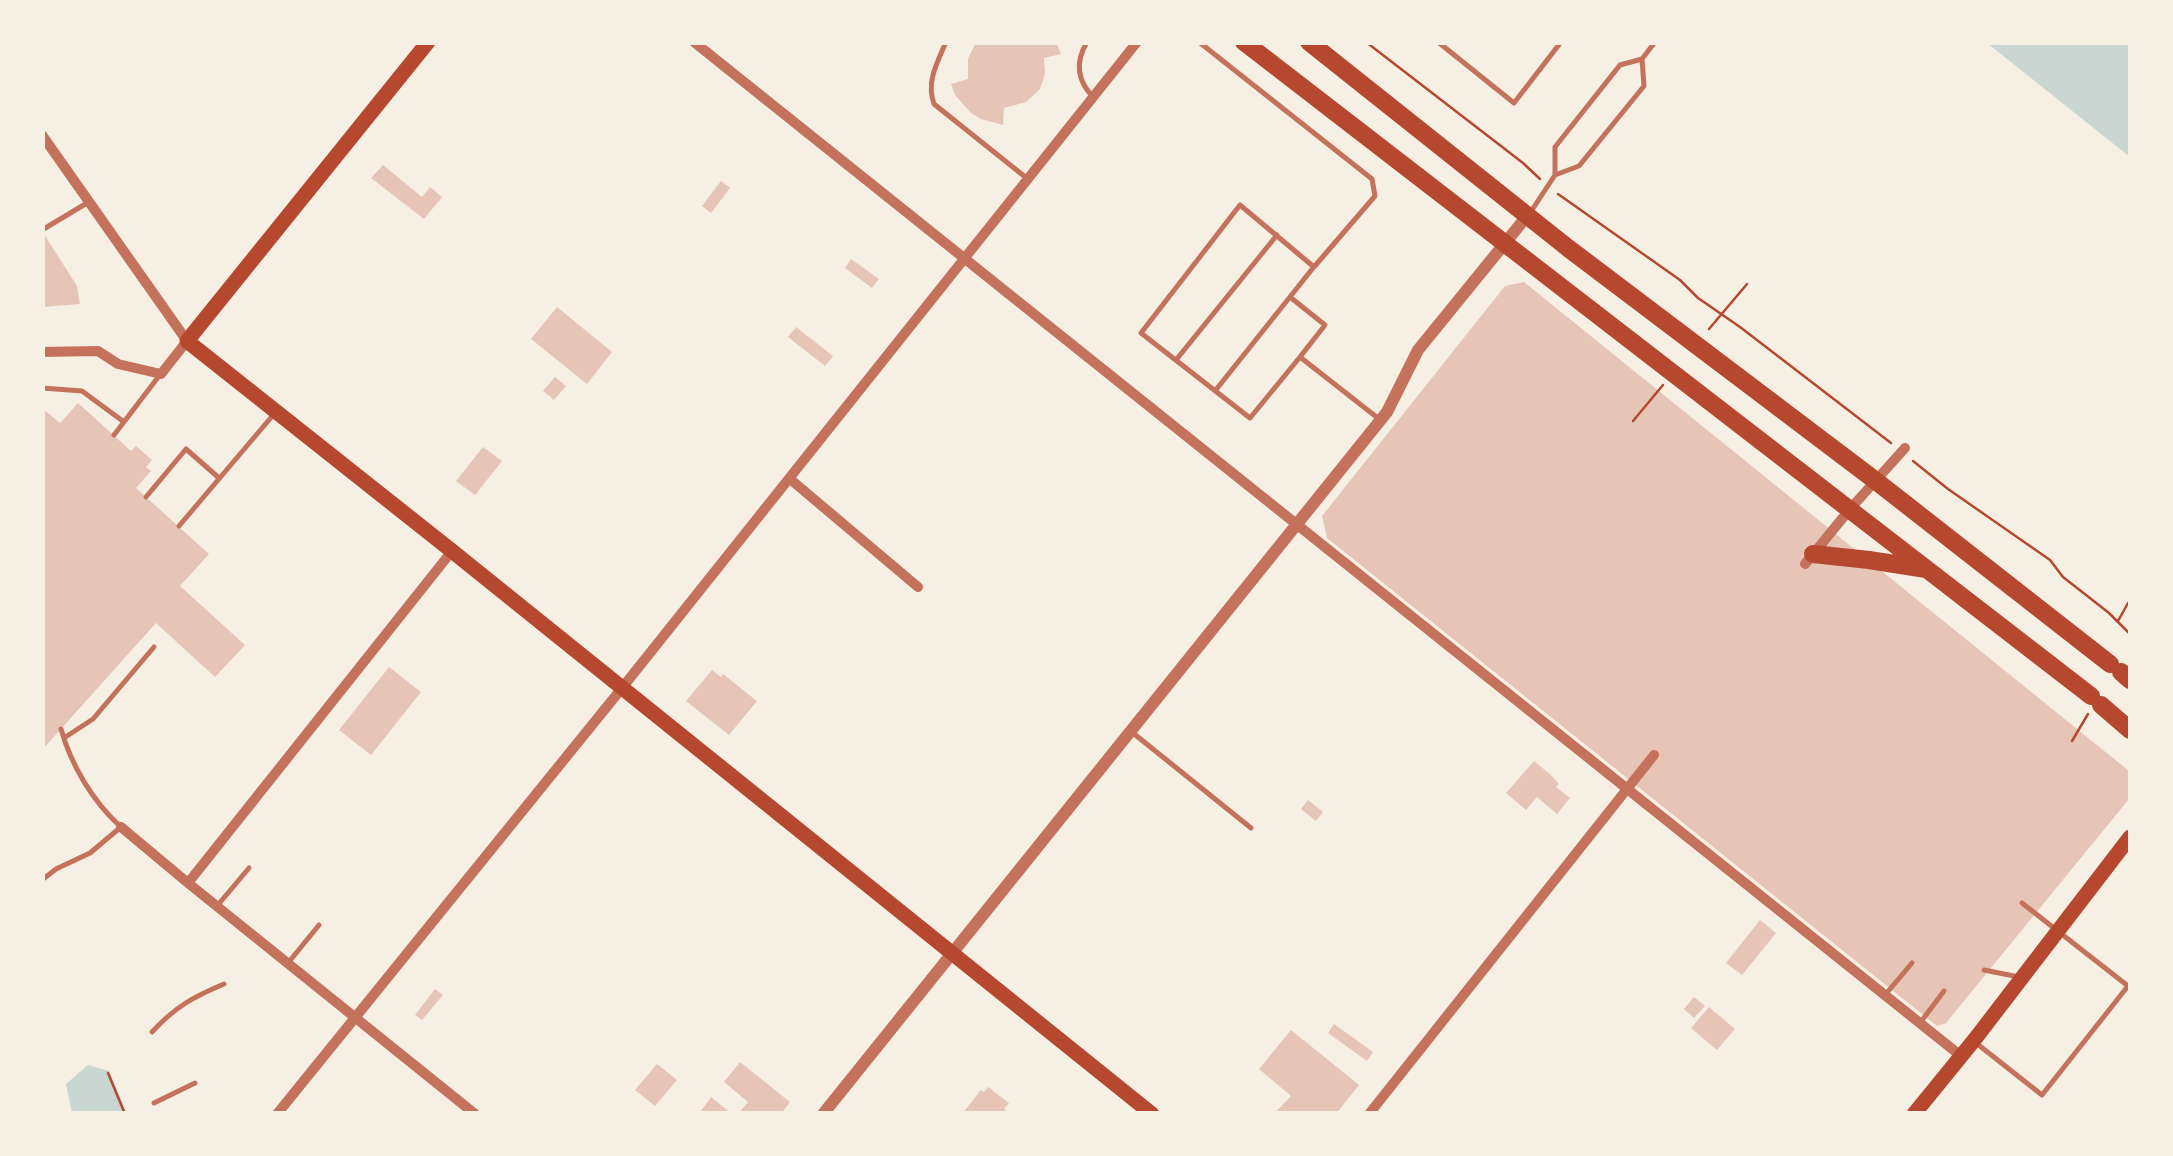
<!DOCTYPE html>
<html>
<head>
<meta charset="utf-8">
<style>
  body { margin:0 }
  #map { position:relative; width:2173px; height:1156px; overflow:hidden; background:#f6efe4; font-family:Helvetica,sans-serif }
  canvas { display:block }
  .frame { position:absolute; inset:0; border:45px solid #f6efe4; pointer-events:none }
</style>
</head>
<body>
<div id="map">
<canvas width="2173" height="1156"></canvas>
<div class="frame"></div>
</div>
<script>
const context = document.querySelector('canvas').getContext('2d');
context.lineJoin = 'round';
function fill(path, color) { context.fillStyle = color; context.fill(path, 'evenodd'); }
function strokePath(path, color, width, dash) { context.strokeStyle = color; context.lineWidth = width; context.lineCap = dash ? 'butt' : 'round'; context.setLineDash(dash || []); context.stroke(path); }
const water = new Path2D(`
  M1987,43H2130V157Z
  M88,1065L109,1071L127,1113H72L66,1084Z`);
const building = new Path2D(`
  M976,42H1056L1061,54L1044,58L1045,74L1040,89L1026,102L1004,108L1003,125L981,119L971,113L955,95L951,84L968,79V59Z
  M383,165L422,197L430,187L442,197L424,219L371,178Z
  M721,181L730,188L711,213L702,206Z
  M42,231L77,286L80,304L42,307Z
  M851,259L879,279L872,288L845,268Z
  M1524,282L2129,771V799L1946,1023L1937,1026L1327,538L1322,516L1505,286Z
  M557,307L612,352L587,384L531,339Z
  M796,327L833,356L825,366L788,337Z
  M555,377L566,386L554,400L543,391Z
  M78,403L131,451L136,446L152,460L146,467L151,471L136,488L209,554L180,586L245,645L215,677L156,623L42,750V408L60,423Z
  M483,447L502,461L475,495L456,481Z
  M389,667L421,692L371,755L339,730Z
  M712,670L721,677L723,674L757,701L729,735L686,701Z
  M1534,761L1551,775L1559,784L1556,787L1570,798L1557,814L1537,797L1526,810L1506,793Z
  M1308,800L1323,812L1316,821L1301,809Z
  M1760,920L1776,933L1742,975L1726,963Z
  M435,989L443,995L422,1020L415,1015Z
  M1694,997L1705,1006L1694,1018L1684,1009Z
  M1709,1007L1735,1029L1717,1050L1691,1028Z
  M1334,1024L1373,1052L1367,1061L1328,1033Z
  M1291,1030L1359,1085L1336,1114H1274L1291,1096L1259,1069Z
  M740,1062L790,1102L781,1114H738L748,1102L724,1082Z
  M657,1064L677,1080L655,1106L635,1090Z
  M988,1087L1009,1103L1004,1109L1007,1111L1004,1114H962L981,1090L984,1092Z
  M711,1097L732,1114H699Z`);
const path = new Path2D(`
  M1366,42L1523,163L1540,179
  M1558,194L1680,280L1698,298L1740,327L1891,443
  M1709,329L1747,284
  M1633,421L1663,385
  M1913,461L1948,489L2050,560L2063,577L2109,613L2130,634
  M2118,621L2128,603
  M2072,741L2088,714
  M108,1073L125,1114`);
const service = new Path2D(`
  M946,42C937,63 926,82 934,104L1029,180
  M1087,42C1075,62 1077,81 1094,98
  M1199,42L1372,179L1375,196L1314,267L1240,205L1141,333L1250,418L1300,357L1379,419
  M1438,42L1514,103L1561,42
  M1555,175L1579,166L1644,86L1642,59
  M1530,213L1555,175V147L1620,65L1642,59L1655,42
  M42,230L87,203
  M1290,297L1325,325L1300,357
  M1176,360L1277,235
  M42,388L82,391L124,422
  M1215,391L1313,268
  M114,435L159,376
  M146,497L186,449L219,478
  M179,526L274,414
  M1133,733L1251,828
  M64,738L93,719L154,647
  M42,880L56,869L90,853L121,827C93,802 71,765 61,729
  M217,906L249,868
  M288,963L319,925
  M1984,970L2019,977
  M1885,995L1912,963
  M1920,1023L1944,991
  M152,1032C175,1007 193,997 224,984
  M1976,1043L2042,1095L2128,986L2022,903
  M154,1103L195,1083`);
const minor = new Path2D(`
  M694,42L1961,1056
  M42,135L187,341L161,374L118,364L98,351L42,352
  M790,479L918,587
  M1805,564L1850,509L1905,448
  M121,827L188,883L475,1114
  M188,883L452,551
  M277,1114L622,688L1137,42
  M1369,1114L1654,755`);
const tertiary = new Path2D(`
  M823,1114L1387,412L1418,350L1527,216`);
const secondary = new Path2D(`
  M428,42L187,341L452,551L1152,1114
  M1914,1114L1975,1039L2130,837`);
const primary = new Path2D(`
  M1244,42L2091,696
  M1309,42L1568,248L1876,481L2110,664
  M1813,554L1869,560L1926,569
  M2121,672L2130,680
  M2101,705L2130,730`);
fill(water, '#c9d6d2');
fill(building, '#e6c5b7');
strokePath(path, '#b5482f', 2.5);
strokePath(service, '#c5725c', 5);
strokePath(minor, '#c5725c', 10);
strokePath(tertiary, '#c5725c', 12);
strokePath(secondary, '#b5482f', 15);
strokePath(primary, '#b5482f', 18);
</script>
</body>
</html>
